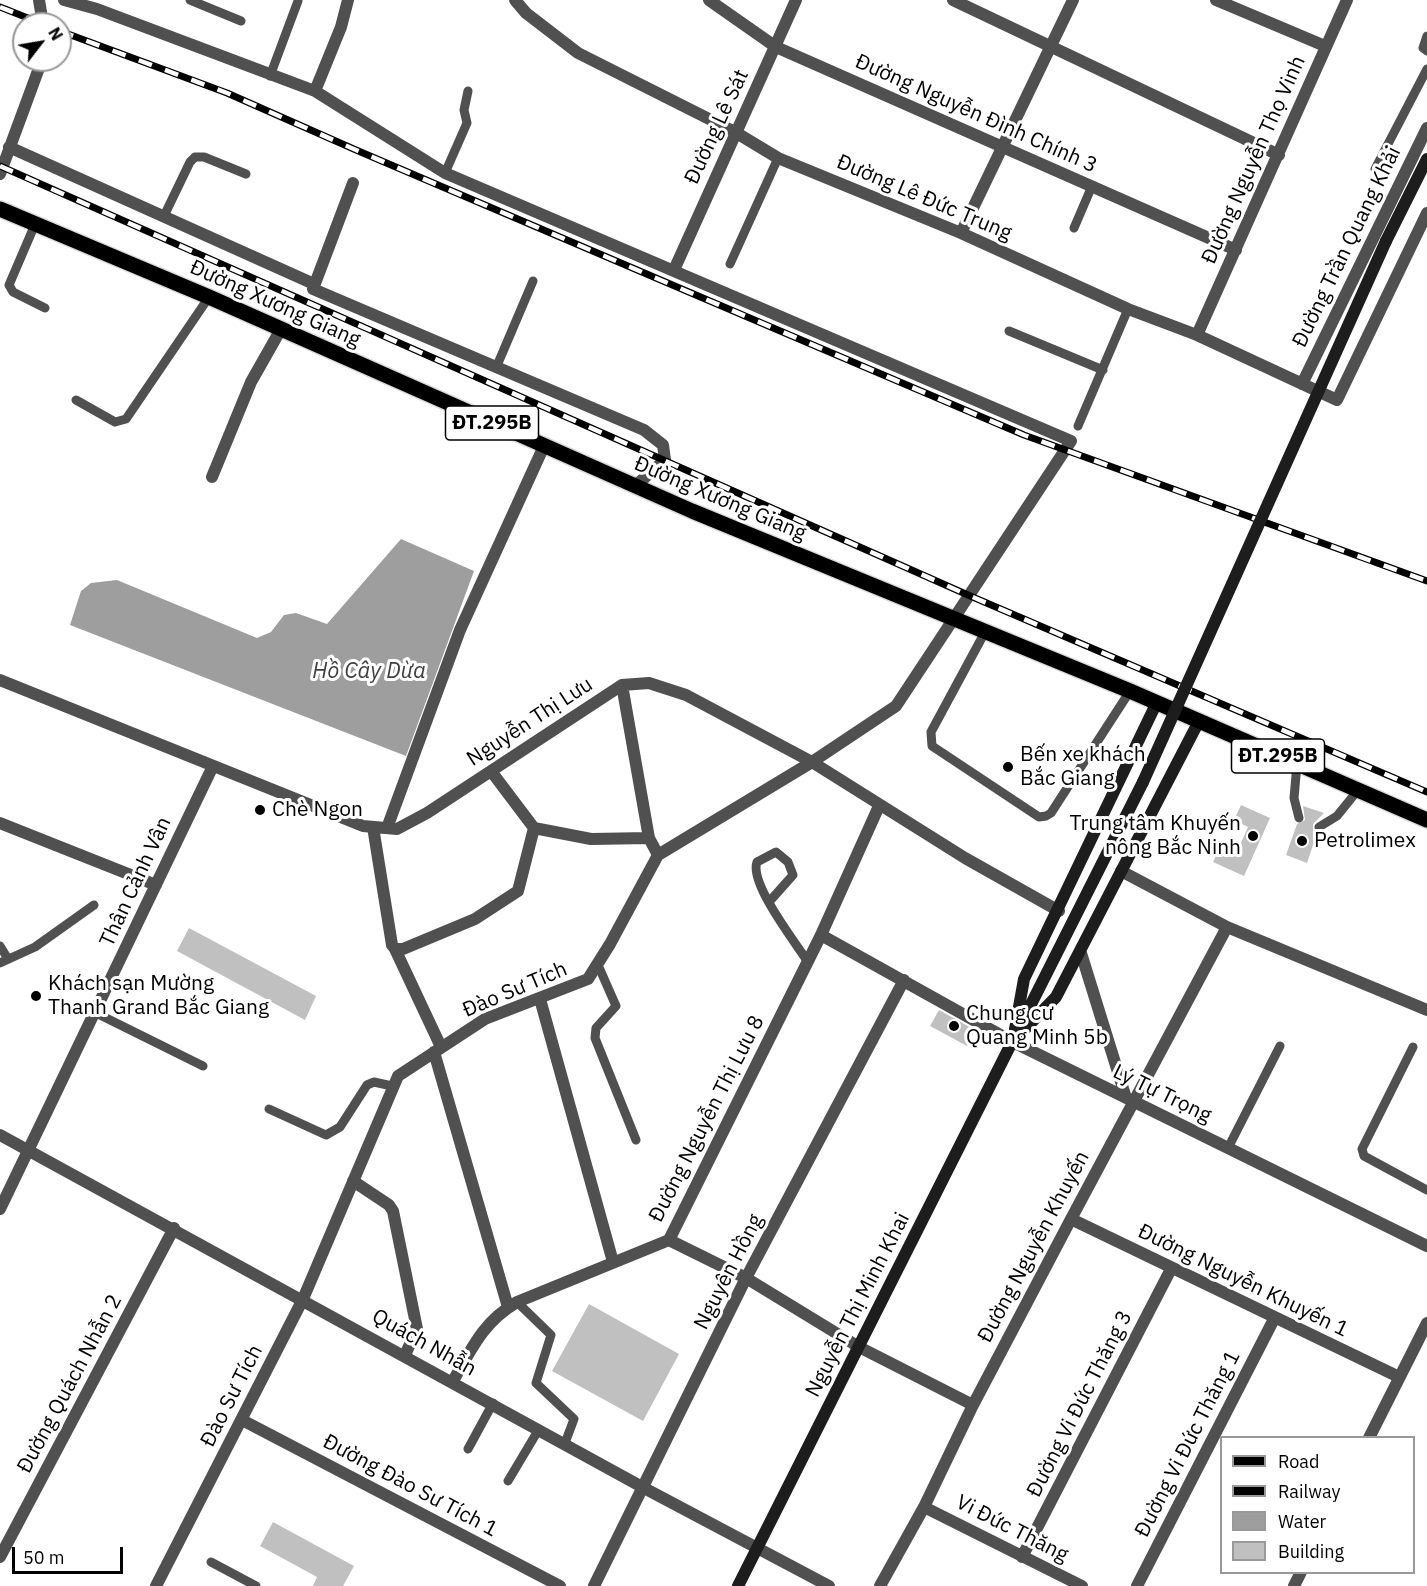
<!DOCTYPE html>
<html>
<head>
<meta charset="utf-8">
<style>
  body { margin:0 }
  #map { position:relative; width:1427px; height:1586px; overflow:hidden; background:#fff; font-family:"IBM Plex Sans",sans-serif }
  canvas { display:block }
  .legend { position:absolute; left:1220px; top:1436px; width:195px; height:138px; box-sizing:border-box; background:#fff; border:2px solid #999; margin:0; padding:8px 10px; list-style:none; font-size:18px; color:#000 }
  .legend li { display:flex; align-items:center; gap:12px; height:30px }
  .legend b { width:30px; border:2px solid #999 }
  .north { position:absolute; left:12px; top:12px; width:60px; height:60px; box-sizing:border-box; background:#fff; border:2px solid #999; border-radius:50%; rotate:59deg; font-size:16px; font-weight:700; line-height:24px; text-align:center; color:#000 }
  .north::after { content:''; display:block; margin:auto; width:21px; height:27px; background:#000; clip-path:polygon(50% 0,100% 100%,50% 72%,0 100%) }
  .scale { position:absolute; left:12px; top:1547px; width:111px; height:27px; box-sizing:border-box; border:3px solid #000; border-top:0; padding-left:8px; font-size:18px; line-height:21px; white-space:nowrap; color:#000; -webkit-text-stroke:4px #fff; paint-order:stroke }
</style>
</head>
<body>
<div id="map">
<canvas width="1427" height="1586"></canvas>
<ul class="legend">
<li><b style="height:8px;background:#000"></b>Road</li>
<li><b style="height:8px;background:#000"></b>Railway</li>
<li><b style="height:16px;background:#9e9e9e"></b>Water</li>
<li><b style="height:16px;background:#c0c0c0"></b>Building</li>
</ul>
<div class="north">N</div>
<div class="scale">50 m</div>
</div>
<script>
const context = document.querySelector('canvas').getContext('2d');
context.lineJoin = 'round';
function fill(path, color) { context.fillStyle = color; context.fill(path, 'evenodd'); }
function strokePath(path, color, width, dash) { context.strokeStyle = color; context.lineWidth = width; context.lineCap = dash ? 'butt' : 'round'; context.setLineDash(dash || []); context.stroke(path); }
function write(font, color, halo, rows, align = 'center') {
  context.font = font + ' "IBM Plex Sans",sans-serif'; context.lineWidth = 6; context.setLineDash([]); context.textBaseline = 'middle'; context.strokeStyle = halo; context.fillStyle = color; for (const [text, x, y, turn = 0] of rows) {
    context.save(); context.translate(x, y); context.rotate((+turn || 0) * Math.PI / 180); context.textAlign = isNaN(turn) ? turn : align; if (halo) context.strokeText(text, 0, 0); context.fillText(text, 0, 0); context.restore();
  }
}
const water = new Path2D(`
  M401,539L474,571L406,756L70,625L81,591L91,583L117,580L257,638L271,632L284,615L296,613L327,624Z`);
const building = new Path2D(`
  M1241,805L1270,818L1244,876L1213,862L1221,845L1237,852L1248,827L1234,820Z
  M1303,806L1324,813L1313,824V830L1317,833L1307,863L1286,855L1297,824L1305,820Z
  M189,928L316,996L305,1020L177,951Z
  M939,1010L975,1030L967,1046L930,1026Z
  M589,1304L679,1354L643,1421L552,1371Z
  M273,1522L354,1566L343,1586H313L317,1577L260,1546Z`);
const service = new Path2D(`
  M190,0L241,21
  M1427,36L1423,48L1427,51
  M270,76L298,1
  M1375,169L1427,69
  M445,173L467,123L464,110L468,91
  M164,216L190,162L195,157H204L246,174
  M36,222L9,285L13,292L45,308
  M1074,228L1092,186
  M730,264L778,158
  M1009,331L1103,370
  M496,368L533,281
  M76,400L115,422L126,419L209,297
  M1078,426L1128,309
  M985,632L931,732L932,746L1039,817L1046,816L1051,813L1130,691
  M1297,764L1294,798L1299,818
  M1319,827L1337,816L1358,790
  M769,902L793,875L788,862L776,852L757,862C749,883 795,942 808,962
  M0,946L8,959
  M0,963L35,947L94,905
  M598,965L616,1006L596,1028L595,1038L636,1140
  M96,1013L203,1066
  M1413,1047L1362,1149L1364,1156L1427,1190
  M269,1109L326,1135L340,1127L367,1085L374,1082L392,1086
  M1228,1148L1280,1046
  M517,1302L551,1335L536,1383L574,1419L565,1443
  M468,1449L493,1403
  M508,1481L539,1429
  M211,1562L256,1586`);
const minor = new Path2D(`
  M39,0L43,24
  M64,0L97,9L315,91L445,173L1071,441L896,706L812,762L658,855L610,944L588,979L485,1019L398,1076L303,1299L156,1586
  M515,0L526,13L578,53L735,132L778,158L961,233L1128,309L1197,335L1337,400L1427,213
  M709,0L776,47L1236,250
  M953,0L1279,155
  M1216,0L1325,46
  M315,91L341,27L348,0
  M9,147L314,284
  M0,174L42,60
  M353,183L313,289L644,430L663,445L665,460L635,486
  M961,233L1073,0
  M674,270L796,0
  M1197,335L1347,0
  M1302,384L1427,128
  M212,477L251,382L281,329
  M0,680L363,826L397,829L427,813L622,685L649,683L686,695L812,762L965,858L1059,911
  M622,685L649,838L658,855
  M0,823L156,885
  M373,827L392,945L395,949H403L475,919L518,891L534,828L491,771
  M387,828L460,630L544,446
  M534,828L591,839L649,838
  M1121,871L1227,927L1427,1010
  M821,935L1013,1042L1427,1246
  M395,949L441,1047
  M1081,953L1126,1098
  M540,999L613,1262
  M434,1052L508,1307
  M353,1181L389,1205L393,1211L417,1329L405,1355
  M0,1209L213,766
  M1071,1219L1399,1377
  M669,1240L746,1278L859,1347L973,1405
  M453,1381C472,1348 483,1322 517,1302L669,1240L821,935L879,806
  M242,1420L560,1586
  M1369,1438L1427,1323
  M924,1507L1082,1586
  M0,1557L174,1228
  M1022,1557L1171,1269
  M594,1586L746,1278L904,980
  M880,1586L924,1507L973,1405L1071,1219L1227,927
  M1137,1586L1274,1319
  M1294,1586L1301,1572`);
const tertiary = new Path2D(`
  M0,1135L644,1488L829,1586`);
const secondary = new Path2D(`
  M1386,241L1427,159
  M1015,1029L1024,979L1157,702
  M1022,1032L1056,997L1199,721
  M738,1586L1143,782`);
const primary = new Path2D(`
  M0,209L209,297L692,511L1130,691L1427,820`);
const rail = new Path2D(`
  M0,7L43,24
  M60,31L227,93L356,150L1024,435L1427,581
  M0,166L968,595L1427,792`);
const secondaryBridge = new Path2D(`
  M1143,782L1386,241`);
const markers = [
  [1008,767,6,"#000"],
  [260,810,6,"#000"],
  [1253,836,6,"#000"],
  [1302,841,6,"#000"],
  [36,996,6,"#000"],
  [954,1026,6,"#000"]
];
const shields = [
  [492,423,93],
  [1278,756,93]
];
const shieldNames = [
  ["ĐT.295B",492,423],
  ["ĐT.295B",1278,756]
];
const streetNames = [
  ["Đường Nguyễn Đình Chính 3",976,114,24],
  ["Đường Lê Sát",717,127,-65],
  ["Đường Nguyễn Thọ Vinh",1254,160,-66],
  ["Đường Lê Đức Trung",924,198,23],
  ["Đường Trần Quang Khải",1347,247,-64],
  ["Đường Xương Giang",275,304,24],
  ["Đường Xương Giang",720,499,23],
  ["Nguyễn Thị Lưu",530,722,-33],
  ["Thân Cảnh Vân",136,882,-65],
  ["Đào Sư Tích",515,990,-23],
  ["Lý Tự Trọng",1162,1094,26],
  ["Đường Nguyễn Thị Lưu 8",707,1119,-63],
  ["Đường Nguyễn Khuyến",1034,1247,-62],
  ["Nguyên Hồng",729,1272,-63],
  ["Đường Nguyễn Khuyến 1",1243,1281,26],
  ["Nguyễn Thị Minh Khai",858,1305,-63],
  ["Quách Nhẫn",424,1343,29],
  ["Đường Quách Nhẫn 2",70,1384,-62],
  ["Đào Sư Tích",232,1396,-63],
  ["Đường Vi Đức Thăng 3",1080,1404,-63],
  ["Đường Vi Đức Thăng 1",1188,1444,-63],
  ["Đường Đào Sư Tích 1",410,1486,28],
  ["Vi Đức Thăng",1012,1529,27]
];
const poiNames = [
  ["Bến xe khách",1020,755],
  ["Bắc Giang",1020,779],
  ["Chè Ngon",272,810],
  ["Trung tâm Khuyến",1241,824,"right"],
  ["nông Bắc Ninh",1241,848,"right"],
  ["Petrolimex",1314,841],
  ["Khách sạn Mường",48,984],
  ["Thanh Grand Bắc Giang",48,1008],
  ["Chung cư",966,1014],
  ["Quang Minh 5b",966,1038]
];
const waterNames = [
  ["Hồ Cây Dừa",369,672]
];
fill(water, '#9e9e9e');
fill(building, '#c0c0c0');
strokePath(primary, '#dbdbdb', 18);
strokePath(service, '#505050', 9);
strokePath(minor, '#505050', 12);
strokePath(tertiary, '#505050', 12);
strokePath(secondary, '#1d1d1d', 12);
strokePath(primary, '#000', 15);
strokePath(rail, '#000', 7);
strokePath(rail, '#fff', 4.5, [14]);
strokePath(secondaryBridge, '#1d1d1d', 12);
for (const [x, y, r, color] of markers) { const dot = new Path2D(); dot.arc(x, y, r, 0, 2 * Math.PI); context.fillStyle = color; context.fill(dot); strokePath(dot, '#fff', 2); }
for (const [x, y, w] of shields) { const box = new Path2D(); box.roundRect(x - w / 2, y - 17, w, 34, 4.5); context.fillStyle = '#fff'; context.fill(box); strokePath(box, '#000', 1.5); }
write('bold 20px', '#000', null, shieldNames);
write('21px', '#000', '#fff', streetNames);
write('21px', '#000', '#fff', poiNames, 'left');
write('italic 22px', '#3f3f3f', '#fff', waterNames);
</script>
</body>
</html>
